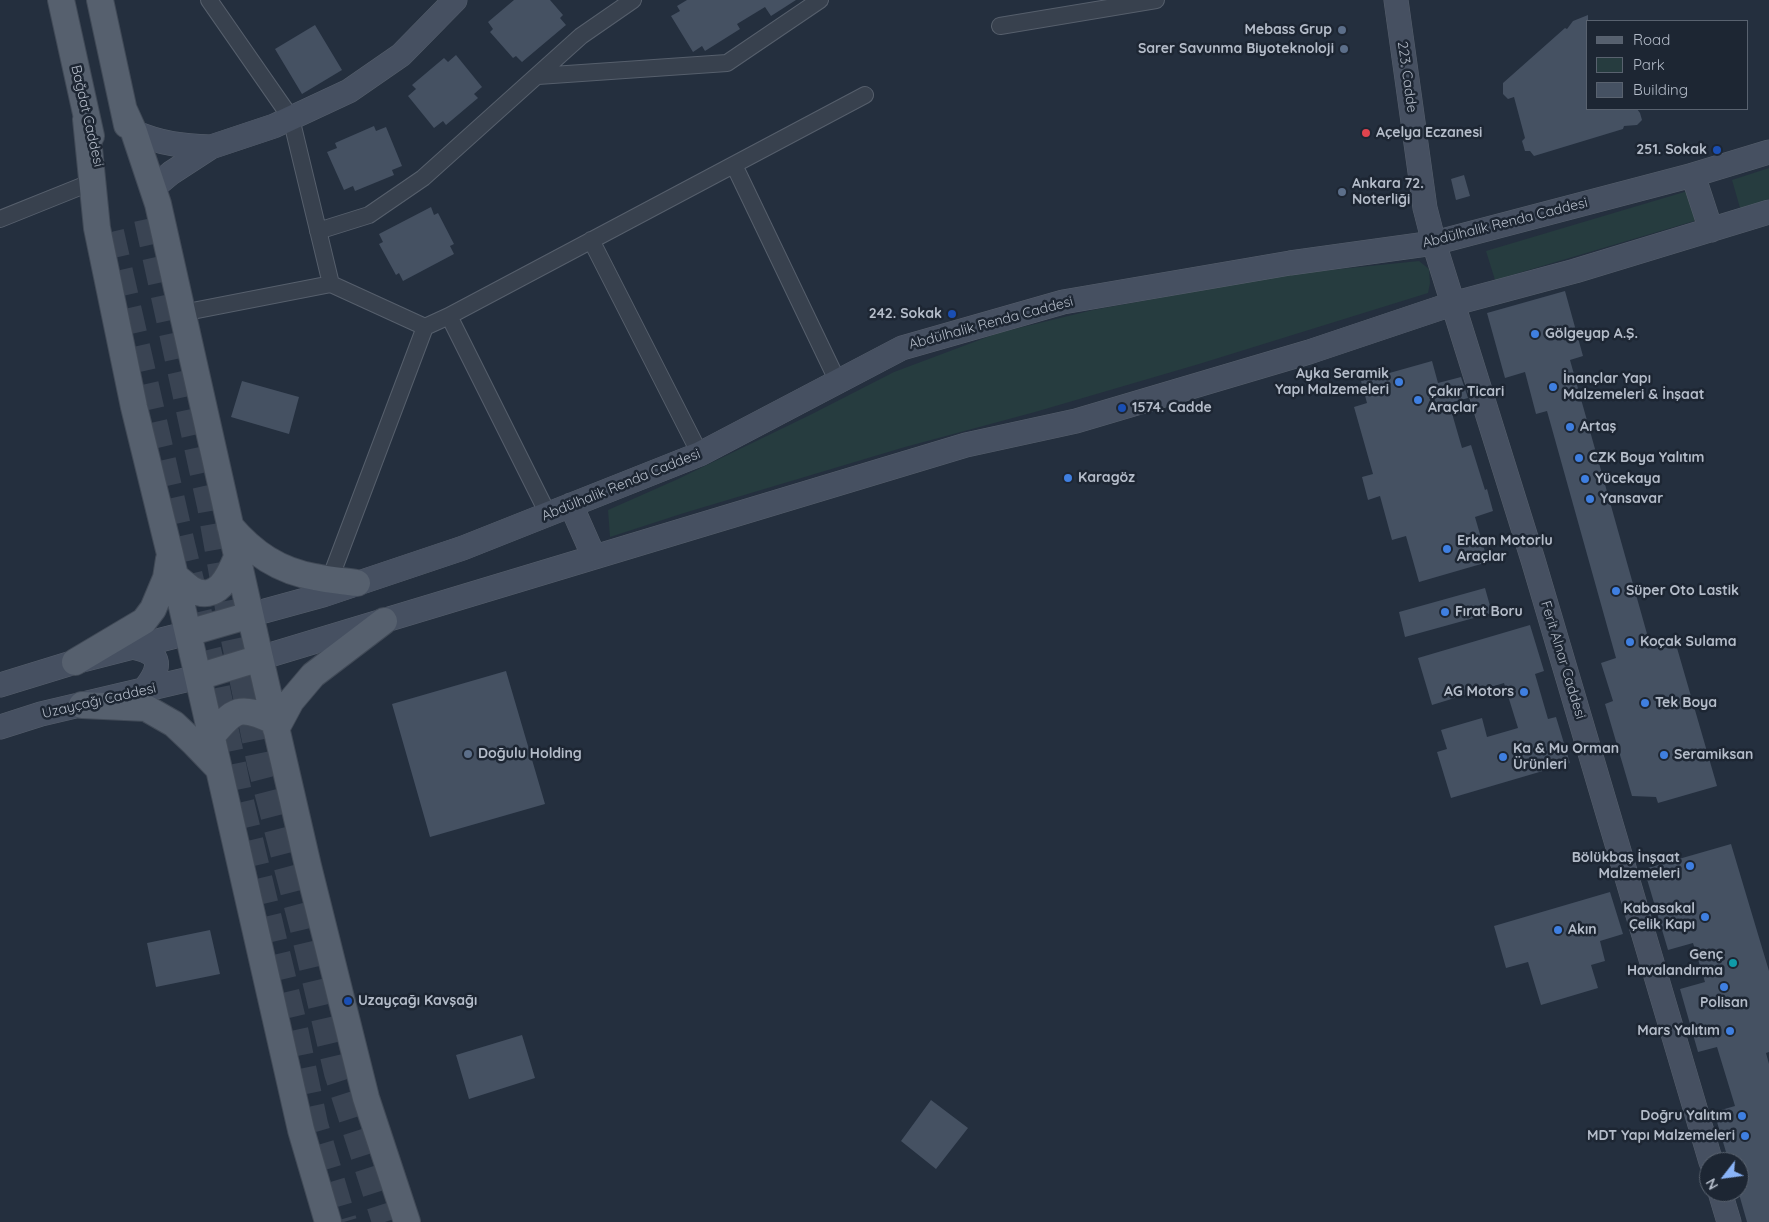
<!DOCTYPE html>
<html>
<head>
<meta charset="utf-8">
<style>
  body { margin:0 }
  #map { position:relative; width:1769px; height:1222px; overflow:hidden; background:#242f3e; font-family:Quicksand,sans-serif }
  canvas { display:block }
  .legend { position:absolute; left:1586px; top:20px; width:162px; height:90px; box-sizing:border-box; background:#1d2633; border:1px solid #59626f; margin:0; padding:6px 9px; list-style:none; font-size:15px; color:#b4bcc9 }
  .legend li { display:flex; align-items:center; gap:10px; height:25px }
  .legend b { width:25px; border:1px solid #59626f }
  .north { position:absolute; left:1699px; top:1152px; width:50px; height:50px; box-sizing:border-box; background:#1d2633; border:1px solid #59626f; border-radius:50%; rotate:240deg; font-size:14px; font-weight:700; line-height:20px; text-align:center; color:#b4bcc9 }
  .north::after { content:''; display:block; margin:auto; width:18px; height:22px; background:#8ab4f8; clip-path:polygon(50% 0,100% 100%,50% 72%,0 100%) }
</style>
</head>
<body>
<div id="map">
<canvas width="1769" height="1222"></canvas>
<ul class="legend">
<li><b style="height:6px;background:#56606e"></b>Road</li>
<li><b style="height:14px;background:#263c3f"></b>Park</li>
<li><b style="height:14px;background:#455162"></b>Building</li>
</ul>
<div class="north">N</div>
</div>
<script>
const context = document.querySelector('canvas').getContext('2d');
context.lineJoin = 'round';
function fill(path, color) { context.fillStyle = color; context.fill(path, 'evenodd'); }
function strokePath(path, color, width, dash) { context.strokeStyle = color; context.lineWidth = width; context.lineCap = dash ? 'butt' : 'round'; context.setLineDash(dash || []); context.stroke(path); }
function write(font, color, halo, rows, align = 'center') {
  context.font = font + ' Quicksand,sans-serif'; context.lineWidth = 5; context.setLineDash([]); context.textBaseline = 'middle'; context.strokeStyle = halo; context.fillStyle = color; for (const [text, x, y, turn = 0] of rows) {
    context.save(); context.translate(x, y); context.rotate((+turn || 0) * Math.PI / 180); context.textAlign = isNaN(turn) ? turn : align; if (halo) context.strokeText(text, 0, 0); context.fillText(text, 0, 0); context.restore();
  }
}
const green = new Path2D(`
  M1769,168V199L1740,208L1732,180Z
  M1691,190L1701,219L1495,280L1486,251Z
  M1419,261L1429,269L1430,283L1428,293L1199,364L1035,412L905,447L684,513L610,537L608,510L678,479L812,414L894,372L998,333L1093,310L1291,274Z`);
const building = new Path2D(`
  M514,0H550L563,15L560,18L566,25L522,62L516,56L513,58L490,32L493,29L488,22Z
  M687,0H796L771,16L765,7L737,24L740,29L705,51L702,46L693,52L671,16L680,11L677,6Z
  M1588,15V109H1637L1640,113L1642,120L1637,125L1624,126L1623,129L1534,156L1530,151H1525L1522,141L1525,138L1514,97L1508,99L1503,94V83L1565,28L1567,29L1573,21Z
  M315,25L342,70L302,94L275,49Z
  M456,55L482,87L474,94L478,98L446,125L443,121L434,128L408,96L416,89L412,85L444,58L448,62Z
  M374,126L376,131L386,127L402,166L392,170L394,175L355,191L353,186L344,190L327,152L337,148L335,143Z
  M1464,175L1470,196L1456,200L1451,179Z
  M431,207L434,215L438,213L454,244L450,246L454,254L403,281L399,273L396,275L379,244L383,242L379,234Z
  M1565,291L1583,356L1570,360L1651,648L1675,641L1717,786L1658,803L1656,797L1632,796L1605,704L1613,701L1601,663L1616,658L1547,411L1536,414L1525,372L1505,378L1487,313Z
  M1432,361L1438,383L1461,377L1468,398L1449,403L1462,448L1471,445L1485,490L1487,489L1493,511L1475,517L1488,562L1419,582L1406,536L1392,540L1380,496L1368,500L1362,477L1373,474L1354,407L1367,403L1361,381Z
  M242,381L299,397L289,434L231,417Z
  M1485,588L1492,613L1405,637L1399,612Z
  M1530,625L1544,671L1535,674L1548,719L1556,717L1570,763L1451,798L1437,752L1447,749L1441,730L1482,718L1487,737L1518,728L1504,683L1432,705L1418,658Z
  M506,671L545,804L430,837L392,704Z
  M1731,844L1769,971V1052L1766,1053L1769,1064V1222H1747L1739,1194V1162H1729L1714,1112L1735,1106L1717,1047L1698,1052L1680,989L1705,982L1693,943L1668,950L1644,869Z
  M1610,892L1623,934L1600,941L1605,961L1591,965L1598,988L1541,1005L1528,962L1506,968L1494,926Z
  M210,930L220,974L156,987L147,943Z
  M522,1035L535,1078L469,1099L456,1055Z
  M931,1100L968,1128L936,1169L901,1141Z`);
const primaryTunnel = new Path2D(`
  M147,219L210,506L231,625L260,764L303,929L337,1073L385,1222
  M111,232L182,544L214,674L239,793L294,1024L315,1124L344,1222`);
const street = new Path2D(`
  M1000,26L1156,0
  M538,76L727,63L820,0
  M734,165L838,382
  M0,219L92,182
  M318,231L369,215L423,178L581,36L633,0
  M591,240L700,454
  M331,284L425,327L449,316L865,95
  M182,313L331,284L291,118L209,0
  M449,316L548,514
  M330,579L425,327`);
const secondary = new Path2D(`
  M1396,0L1425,208L1434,243L1533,560L1711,1162
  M134,132C161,144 183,146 211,147
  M1693,175L1711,230
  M153,188L171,173L211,147L274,126L349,91L401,55L455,0
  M571,505L594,557
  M250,615L323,595L463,548L700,454L902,348L1063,302L1290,263L1434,243L1693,175L1769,152
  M132,647C164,653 161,668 144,690
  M260,658L966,445L1076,421L1309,352L1452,304L1575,271L1769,212
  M0,685L75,662L188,633
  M0,727L41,714L198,677
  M1720,1192L1729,1222`);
const primary = new Path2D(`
  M61,0L91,136
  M100,0L127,125
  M124,110L134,132L158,204L260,658L198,677
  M86,119L97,228L134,407L170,554L188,633
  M230,526C253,553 279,571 315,577C329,580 343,581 357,583
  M175,576C180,580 186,585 191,589C217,604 229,576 237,557
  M250,615L188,633L301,1130L328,1222
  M260,658L308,866L366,1098L407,1222
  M75,662L144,621L153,609L166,578L169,559
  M82,705L146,708L174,724L193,742L218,768
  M276,729L291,701L313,675L384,621
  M211,737C235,708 239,705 274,721`);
const markers = [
  [1342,30,5,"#5c6f8a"],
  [1344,49,5,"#5c6f8a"],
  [1366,133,5,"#e0444e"],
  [1717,150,5,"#1a4fb4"],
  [1342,192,5,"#5c6f8a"],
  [952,314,5,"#1a4fb4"],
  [1535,334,5,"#3f7fe0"],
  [1399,382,5,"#3f7fe0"],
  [1553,387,5,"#3f7fe0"],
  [1418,400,5,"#3f7fe0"],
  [1122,408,5,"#1a4fb4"],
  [1570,427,5,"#3f7fe0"],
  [1579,458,5,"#3f7fe0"],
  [1068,478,5,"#3f7fe0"],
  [1585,479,5,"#3f7fe0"],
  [1590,499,5,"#3f7fe0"],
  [1447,549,5,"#3f7fe0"],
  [1616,591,5,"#3f7fe0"],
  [1445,612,5,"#3f7fe0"],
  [1630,642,5,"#3f7fe0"],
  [1524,692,5,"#3f7fe0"],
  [1645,703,5,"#3f7fe0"],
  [468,754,5,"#5c6f8a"],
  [1664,755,5,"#3f7fe0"],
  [1503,757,5,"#3f7fe0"],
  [1690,866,5,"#3f7fe0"],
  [1705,917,5,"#3f7fe0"],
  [1558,930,5,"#3f7fe0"],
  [1733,963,5,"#0f9aa8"],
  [1724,987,5,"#3f7fe0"],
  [348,1001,5,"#1a4fb4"],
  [1730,1031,5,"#3f7fe0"],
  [1742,1116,5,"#3f7fe0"],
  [1745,1136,5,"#3f7fe0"]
];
const poiNames = [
  ["Mebass Grup",1332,30,"right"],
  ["Sarer Savunma Biyoteknoloji",1334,49,"right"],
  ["Açelya Eczanesi",1376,133],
  ["251. Sokak",1707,150,"right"],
  ["Ankara 72.",1352,184],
  ["Noterliği",1352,200],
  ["242. Sokak",942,314,"right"],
  ["Gölgeyap A.Ş.",1545,334],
  ["Ayka Seramik",1389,374,"right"],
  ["Yapı Malzemeleri",1389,390,"right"],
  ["İnançlar Yapı",1563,379],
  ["Malzemeleri & İnşaat",1563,395],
  ["Çakır Ticari",1428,392],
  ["Araçlar",1428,408],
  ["1574. Cadde",1132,408],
  ["Artaş",1580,427],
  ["CZK Boya Yalıtım",1589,458],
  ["Karagöz",1078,478],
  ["Yücekaya",1595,479],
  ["Yansavar",1600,499],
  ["Erkan Motorlu",1457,541],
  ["Araçlar",1457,557],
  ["Süper Oto Lastik",1626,591],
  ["Fırat Boru",1455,612],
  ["Koçak Sulama",1640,642],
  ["AG Motors",1514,692,"right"],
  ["Tek Boya",1655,703],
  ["Ka & Mu Orman",1513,749],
  ["Ürünleri",1513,765],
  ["Doğulu Holding",478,754],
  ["Seramiksan",1674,755],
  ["Bölükbaş İnşaat",1680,858,"right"],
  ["Malzemeleri",1680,874,"right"],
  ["Kabasakal",1695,909,"right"],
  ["Çelik Kapı",1695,925,"right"],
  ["Akın",1568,930],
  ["Genç",1723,955,"right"],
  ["Havalandırma",1723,971,"right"],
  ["Uzayçağı Kavşağı",358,1001],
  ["Polisan",1724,1003,"center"],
  ["Mars Yalıtım",1720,1031,"right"],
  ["Doğru Yalıtım",1732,1116,"right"],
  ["MDT Yapı Malzemeleri",1735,1136,"right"]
];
const streetNames = [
  ["223. Cadde",1407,77,82],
  ["Bağdat Caddesi",87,116,77],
  ["Abdülhalik Renda Caddesi",1505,223,-14],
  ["Abdülhalik Renda Caddesi",991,323,-15],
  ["Abdülhalik Renda Caddesi",621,485,-22],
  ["Ferit Alnar Caddesi",1563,660,73],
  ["Uzayçağı Caddesi",99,701,-13]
];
fill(green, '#263c3f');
fill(building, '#455162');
strokePath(primaryTunnel, '#3a4453', 26, [26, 13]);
strokePath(street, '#565f6c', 18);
strokePath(secondary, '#565f6c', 25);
strokePath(primary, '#414a57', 28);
strokePath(street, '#38414e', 16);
strokePath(secondary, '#465061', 24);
strokePath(primary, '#56606e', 26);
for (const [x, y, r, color] of markers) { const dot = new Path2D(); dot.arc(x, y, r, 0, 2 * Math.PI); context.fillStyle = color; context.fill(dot); strokePath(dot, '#1d2633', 2); }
write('bold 14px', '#b4bcc9', '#1d2633', poiNames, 'left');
write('14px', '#b4bcc9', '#1d2633', streetNames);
</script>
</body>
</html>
